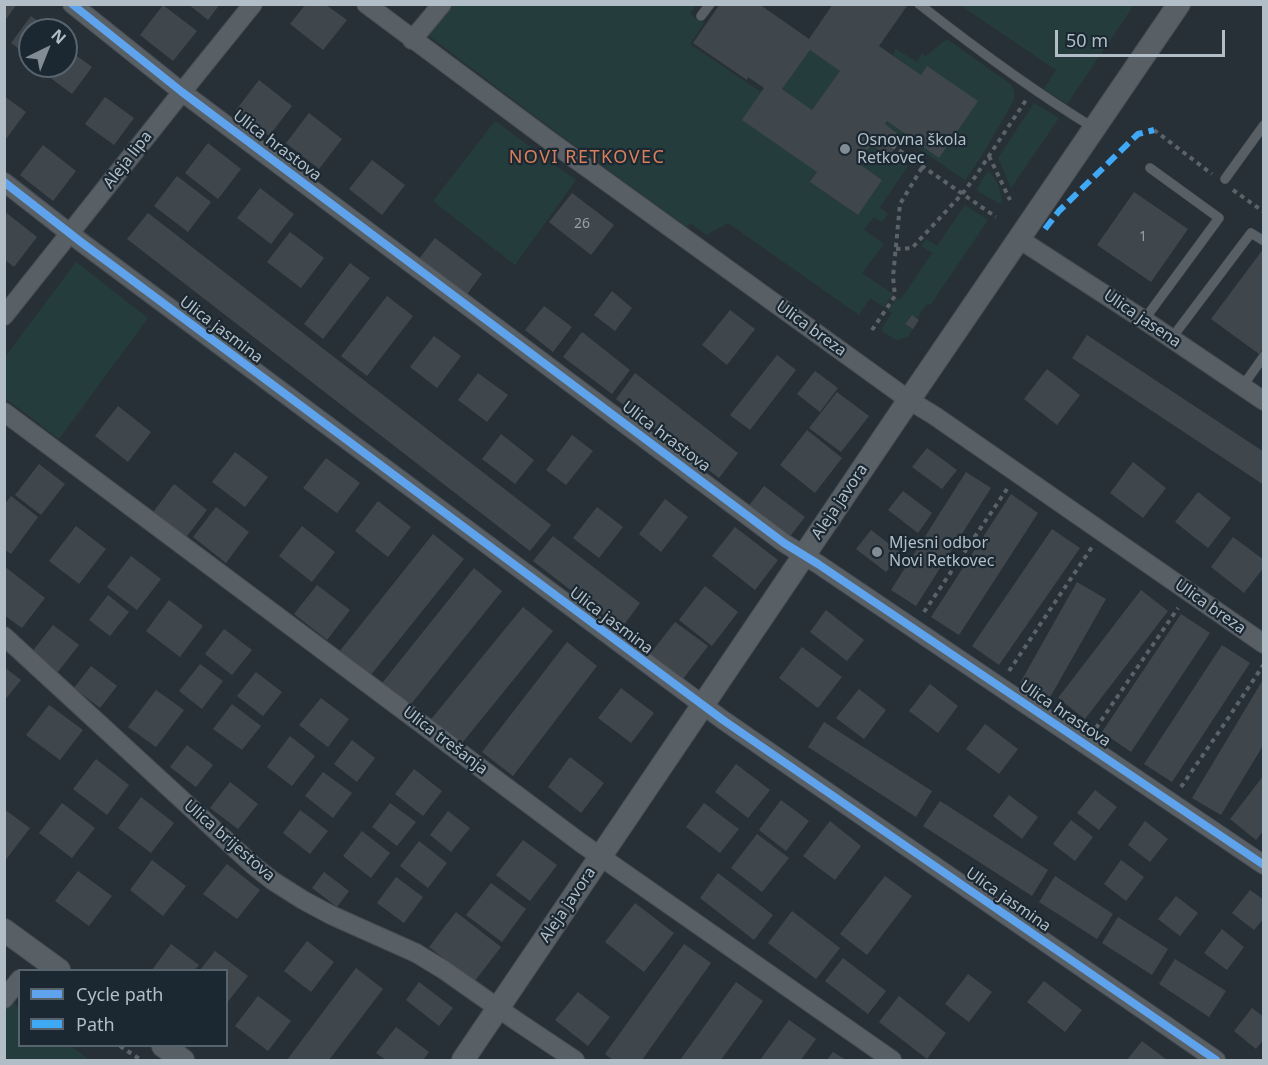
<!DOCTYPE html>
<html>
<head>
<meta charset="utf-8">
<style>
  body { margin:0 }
  #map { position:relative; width:1268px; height:1065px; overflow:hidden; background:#283037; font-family:"Noto Sans",sans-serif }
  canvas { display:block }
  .frame { position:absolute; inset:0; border:6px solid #b1bec8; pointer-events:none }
  .legend { position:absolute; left:18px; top:969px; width:210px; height:78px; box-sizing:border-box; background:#1b2832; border:2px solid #57646e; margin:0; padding:8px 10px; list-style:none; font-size:18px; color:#b1bec8 }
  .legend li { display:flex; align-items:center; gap:12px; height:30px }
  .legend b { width:30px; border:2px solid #57646e }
  .north { position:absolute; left:18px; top:18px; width:60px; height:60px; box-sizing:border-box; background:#1b2832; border:2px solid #57646e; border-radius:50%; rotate:43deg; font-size:16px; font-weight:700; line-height:24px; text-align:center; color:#b1bec8 }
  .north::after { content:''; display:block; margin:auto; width:21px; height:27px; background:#818c95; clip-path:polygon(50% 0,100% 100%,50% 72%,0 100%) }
  .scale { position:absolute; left:1055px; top:30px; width:170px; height:27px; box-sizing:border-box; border:3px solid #b1bec8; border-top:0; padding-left:8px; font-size:18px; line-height:21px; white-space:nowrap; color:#b1bec8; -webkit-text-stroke:4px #1b2832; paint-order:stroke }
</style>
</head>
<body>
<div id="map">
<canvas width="1268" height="1065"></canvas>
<div class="frame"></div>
<ul class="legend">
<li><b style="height:8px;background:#60a3ed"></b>Cycle path</li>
<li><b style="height:8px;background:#3fa9f5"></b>Path</li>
</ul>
<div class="north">N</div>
<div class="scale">50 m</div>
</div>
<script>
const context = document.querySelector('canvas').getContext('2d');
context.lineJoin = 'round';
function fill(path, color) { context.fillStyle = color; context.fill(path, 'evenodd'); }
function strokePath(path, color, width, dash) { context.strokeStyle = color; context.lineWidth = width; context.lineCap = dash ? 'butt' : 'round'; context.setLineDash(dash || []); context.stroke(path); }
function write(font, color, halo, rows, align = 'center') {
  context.font = font + ' "Noto Sans",sans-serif'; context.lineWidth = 4.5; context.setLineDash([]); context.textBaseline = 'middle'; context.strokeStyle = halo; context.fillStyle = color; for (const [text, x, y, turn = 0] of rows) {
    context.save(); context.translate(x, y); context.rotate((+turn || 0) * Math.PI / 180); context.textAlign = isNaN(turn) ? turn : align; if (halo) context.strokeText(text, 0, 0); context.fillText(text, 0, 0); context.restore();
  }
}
const green = new Path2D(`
  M449,5H696L690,14L704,23L690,44L761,92L817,172L810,182L858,215L882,180L858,163L872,144L888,157L891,154L908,166L880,207L888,214L882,222L874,217L864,230L884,244L862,273L893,294L884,307L870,298L859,315L728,223L706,235L691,223L687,227L552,129L429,36L432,24Z
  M960,5H1134L1067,104L1044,89L1056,70Z
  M947,39L1010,84C1015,90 1015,94 1013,102L981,157L965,180L903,138L885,124L887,121L939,157L927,66L921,75L893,55L896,49L917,62L922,53L926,56Z
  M810,50L840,71L812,110L782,89Z
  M1034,103L1059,118L1011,188L998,158Z
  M495,121L576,180L515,265L433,201Z
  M989,171C996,179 1003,193 1001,203H998L979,192L977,189L983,178Z
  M965,205L988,220L931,304L926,305L917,318L911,315L905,324L913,329L908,337L896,340L882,331V328L892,313L888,310L897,298L901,299L932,253L921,246L926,239L937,246Z
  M76,262L148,318L59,439L5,398V357Z
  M12,1001L19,1007L20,1046H71L90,1060H5L4,1011Z`);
const building = new Path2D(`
  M4,4H17L4,22Z
  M188,4H220L208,20Z
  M720,4H759L809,39L833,4H904L907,6L879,46L921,75L927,66L978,101L939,158L887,121L885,124L903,138L888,157L872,144L858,163L882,180L858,215L810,182L817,172L742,120L764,88L748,77L747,80L693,43ZM810,50L840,71L812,110L782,89Z
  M163,5L197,31L173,61L140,35Z
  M305,5H326L347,20L323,50L290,24Z
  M31,16L50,30H30V57L11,43Z
  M66,48L92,67L72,94L44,73L48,66H66Z
  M259,80L292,106L269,136L236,110Z
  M4,96L26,112L6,139L4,138Z
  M105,97L134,118L114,145L85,124Z
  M309,113L342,139L319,169L286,143Z
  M208,143L241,169L218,199L185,173Z
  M43,145L76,171L53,201L20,175Z
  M372,160L405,185L382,215L349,189Z
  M177,176L211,202L188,232L154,206Z
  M260,188L294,214L271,244L237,218Z
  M1134,192L1188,229L1151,282L1097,245Z
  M572,193L614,225L591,255L549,222Z
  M4,211L37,237L14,267L4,259Z
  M148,213L551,525L530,551L127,239Z
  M290,232L324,258L301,288L267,262Z
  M435,238L482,274L465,297L418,260Z
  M1264,248V348L1259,354L1211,319Z
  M350,263L370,278L323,339L304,324Z
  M612,291L632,308L615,331L594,315Z
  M387,296L413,316L367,376L341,356Z
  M544,306L572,327L553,352L525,330Z
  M730,310L755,329L727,365L702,345Z
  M912,315L919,320L913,329L905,324Z
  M582,332L630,370L612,394L563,357Z
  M1087,335L1264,452V485L1072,358Z
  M434,336L461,356L437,388L410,367Z
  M777,355L796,370L750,430L730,415Z
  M1047,369L1080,395L1057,425L1024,399Z
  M815,371L838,388L820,412L797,394Z
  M478,373L508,395L487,422L458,400Z
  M635,373L738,453L719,478L616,399Z
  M837,392L869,416L841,452L809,428Z
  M118,406L151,432L128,462L95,436Z
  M807,430L842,458L815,493L780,465Z
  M501,434L534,460L515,484L482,459Z
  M572,435L593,451L566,485L546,470Z
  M927,448L957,470L942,489L912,467Z
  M235,452L268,477L245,507L212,482Z
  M326,458L360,483L337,513L303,488Z
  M1133,462L1166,488L1143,518L1110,493Z
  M39,464L65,484L41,515L15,495Z
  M966,472L991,488L916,606L891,590Z
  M174,484L207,510L184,540L151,515Z
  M764,486L805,517L788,539L747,508Z
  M903,491L932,513L918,533L888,510Z
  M1198,492L1231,518L1208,548L1175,522Z
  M1011,494L1038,513L959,635L931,617Z
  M11,496L38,517L11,554L4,549V505Z
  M665,499L688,517L661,552L639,534Z
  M378,501L411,527L388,557L355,531Z
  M216,507L249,532L226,563L193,537Z
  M597,507L623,527L599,558L573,538Z
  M76,526L106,549L79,584L49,561Z
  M302,526L335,552L312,582L279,556Z
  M735,527L778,560L755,590L712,556Z
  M1052,529L1080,548L999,665L972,646Z
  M871,530L901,553L886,572L856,549Z
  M433,534L464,559L370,676L339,652Z
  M553,536L640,603L621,629L533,561Z
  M1233,537L1264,560V567L1244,593L1211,567Z
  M131,556L161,579L137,610L107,587Z
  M4,566L45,598L22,628L4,615Z
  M474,568L502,591L407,709L379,687Z
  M1077,582L1106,599L1049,699L1020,683Z
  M317,585L350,610L327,640L294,614Z
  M705,586L738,612L712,646L679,620Z
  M1141,590L1168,611L1085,719L1058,698Z
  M108,595L129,612L110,636L89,620Z
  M169,600L203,626L180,657L146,631Z
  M523,607L553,631L458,748L428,723Z
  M826,610L864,640L847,661L810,632Z
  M1181,614L1210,633L1131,752L1102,732Z
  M675,622L708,646L680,683L647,658Z
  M53,625L79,645L57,673L31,653Z
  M224,629L252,650L232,675L205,654Z
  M567,642L597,666L513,776L482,752Z
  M1222,645L1250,663L1172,782L1144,764Z
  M802,647L842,677L818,708L779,678Z
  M200,664L223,681L202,709L179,691Z
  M91,666L117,686L100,708L74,688Z
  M4,667L21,680L4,701Z
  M256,672L282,692L263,716L237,696Z
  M1264,678V744L1221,815L1192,798Z
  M930,684L958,706L938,733L909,711Z
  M621,688L654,713L631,743L598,718Z
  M859,689L886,710L864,739L836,718Z
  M156,690L184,710L156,747L128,727Z
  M321,698L349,719L328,747L299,725Z
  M232,704L261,726L242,750L213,729Z
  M49,705L83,730L60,760L26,735Z
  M824,722L932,791L916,817L808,747Z
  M985,724L1018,749L999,774L966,749Z
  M290,736L315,756L292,786L267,767Z
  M352,740L375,758L357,782L334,764Z
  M187,745L213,765L196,787L170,767Z
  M570,757L604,783L581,813L548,787Z
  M96,759L129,785L107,815L73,789Z
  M736,764L770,790L748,818L715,792Z
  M414,769L442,791L423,816L395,794Z
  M323,772L352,793L333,818L305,796Z
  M1264,775V830L1256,840L1230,819Z
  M230,782L258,804L238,829L210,808Z
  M1095,790L1117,807L1099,830L1077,813Z
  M1009,795L1038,817L1022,839L993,816Z
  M141,797L174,823L151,853L118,828Z
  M781,800L809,821L786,851L759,830Z
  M940,801L1048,870L1032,896L923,826Z
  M62,803L95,828L72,858L39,833Z
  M390,803L416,822L397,846L372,827Z
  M704,803L739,829L720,853L686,827Z
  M4,809L30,828L4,862Z
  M300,810L328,831L310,854L283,833Z
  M448,811L470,828L451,852L430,835Z
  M1071,820L1093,837L1075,861L1053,844Z
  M830,821L861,846L835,880L803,856Z
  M1145,821L1168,839L1150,862L1128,845Z
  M362,831L390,853L371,878L343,856Z
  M757,834L789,858L762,892L731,868Z
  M523,840L557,865L530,901L496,875Z
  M419,841L447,863L428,888L400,866Z
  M152,860L186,886L163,916L130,890Z
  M1121,860L1144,877L1126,901L1104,884Z
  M227,864L260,890L237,919L203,894Z
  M78,871L112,896L89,926L55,901Z
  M324,872L349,891L337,907L312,888Z
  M718,873L773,915L754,940L700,898Z
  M885,876L912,896L867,955L840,934Z
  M1055,876L1113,914L1097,939L1039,902Z
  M396,877L423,897L404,923L377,903Z
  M491,883L526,909L502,942L466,915Z
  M1250,890L1264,900V918L1254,930L1232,913Z
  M1176,896L1198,913L1180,936L1158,919Z
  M635,903L674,933L644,972L605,942Z
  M792,911L840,948L816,979L768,943Z
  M456,912L501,947L474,982L429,947Z
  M1118,917L1168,949L1152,975L1102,943Z
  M1222,929L1244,947L1227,970L1204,953Z
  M307,941L334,962L311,992L284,971Z
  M171,944L199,965L194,970H152Z
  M684,944L711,963L642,1060H613L605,1054Z
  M215,951L248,976L226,1004V970H200Z
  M843,958L886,991L868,1014L825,981Z
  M1175,959L1226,991L1209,1017L1159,984Z
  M356,968L383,989L329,1060H287Z
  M968,974L992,992L969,1022L945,1004Z
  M1044,981L1082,1010L1065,1032L1027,1002Z
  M419,982L453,1008L439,1026L406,1000Z
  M736,982L763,1001L721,1060H680Z
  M578,992L610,1017L588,1046L555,1020Z
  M258,996L291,1021L268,1051L235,1026Z
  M899,996L946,1033L927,1059L879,1022Z
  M1252,1008L1264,1017V1039L1256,1049L1234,1031Z
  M789,1020L816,1039L801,1060H760Z
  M396,1027L429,1052L423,1060H386L376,1053Z
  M1142,1041L1167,1060H1127Z
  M833,1052L846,1060H827Z`);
const path = new Path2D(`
  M1154,130L1212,174
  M877,135L996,217
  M989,156L1010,200
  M1233,190L1264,212
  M896,249L912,248L962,194L975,177L1026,100
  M872,330L895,296L893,277L900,204L923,166
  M924,612L1007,489
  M1009,671L1092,547
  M1096,728L1178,608
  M1181,787L1227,720L1264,664
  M120,1046L141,1060`);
const service = new Path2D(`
  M919,4C975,48 1033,91 1094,128
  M701,16L710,4
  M1225,179L1264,125
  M1144,320L1219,218L1150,168
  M1171,339L1251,233L1264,241
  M1242,387L1264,356`);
const minor = new Path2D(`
  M72,4L182,92L784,543L818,564L1264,865
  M366,4L546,138L909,400L935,416L1264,644
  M412,40L442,4
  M4,182L81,242L723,720L1216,1060
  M1019,239L1144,320L1264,401
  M4,316L182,92L253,4
  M4,412L581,843L892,1060
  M4,636L254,866L273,881L303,900L331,915L416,953L444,970L518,1022L575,1060
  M4,999L20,979`);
const tertiary = new Path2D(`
  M4,930L59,970
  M163,1046L183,1060
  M463,1060L909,400L1179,4`);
const quiet = new Path2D(`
  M1045,229L1059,211L1138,134L1154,130`);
const cycleway = new Path2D(`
  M72,4L182,92L784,543L818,564L1264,865
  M4,182L81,242L723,720L1216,1060`);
const markers = [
  [845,149,6,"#818c95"],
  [877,552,6,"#818c95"]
];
const numberNames = [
  ["26",582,224],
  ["1",1143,237]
];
const poiNames = [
  ["Osnovna škola",857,140],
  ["Retkovec",857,158],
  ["Mjesni odbor",889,543],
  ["Novi Retkovec",889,561]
];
const streetNames = [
  ["Ulica hrastova",277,146,37],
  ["Aleja lipa",128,160,-52],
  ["Ulica jasena",1142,319,34],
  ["Ulica breza",811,329,36],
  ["Ulica jasmina",221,330,37],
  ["Ulica hrastova",666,437,37],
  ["Aleja javora",840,502,-56],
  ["Ulica breza",1210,607,35],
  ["Ulica jasmina",611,621,37],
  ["Ulica hrastova",1065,714,34],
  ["Ulica trešanja",445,741,37],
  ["Ulica brijestova",229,841,41],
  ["Ulica jasmina",1008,900,35],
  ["Aleja javora",568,905,-56]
];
const neighbourhoodNames = [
  ["NOVI RETKOVEC",587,158]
];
fill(green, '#253c3c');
fill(building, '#40474c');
strokePath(service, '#464c52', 10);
strokePath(minor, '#464c52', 20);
strokePath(tertiary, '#464c52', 24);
strokePath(path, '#5b6268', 4, [4.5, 4.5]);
strokePath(service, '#585f65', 9);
strokePath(minor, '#585f65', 18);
strokePath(tertiary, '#585f65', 22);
strokePath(quiet, '#3fa9f5', 6, [12, 6]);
strokePath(cycleway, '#60a3ed', 8);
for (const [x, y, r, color] of markers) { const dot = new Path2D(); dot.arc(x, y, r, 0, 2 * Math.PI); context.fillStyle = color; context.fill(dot); strokePath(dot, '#1b2832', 2); }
write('14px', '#95a0a9', null, numberNames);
write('16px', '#b1bec8', '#1b2832', poiNames, 'left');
write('16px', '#b1bec8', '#1b2832', streetNames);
context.letterSpacing = '1.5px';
write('18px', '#d97f5c', '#1b2832', neighbourhoodNames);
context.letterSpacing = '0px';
</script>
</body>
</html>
